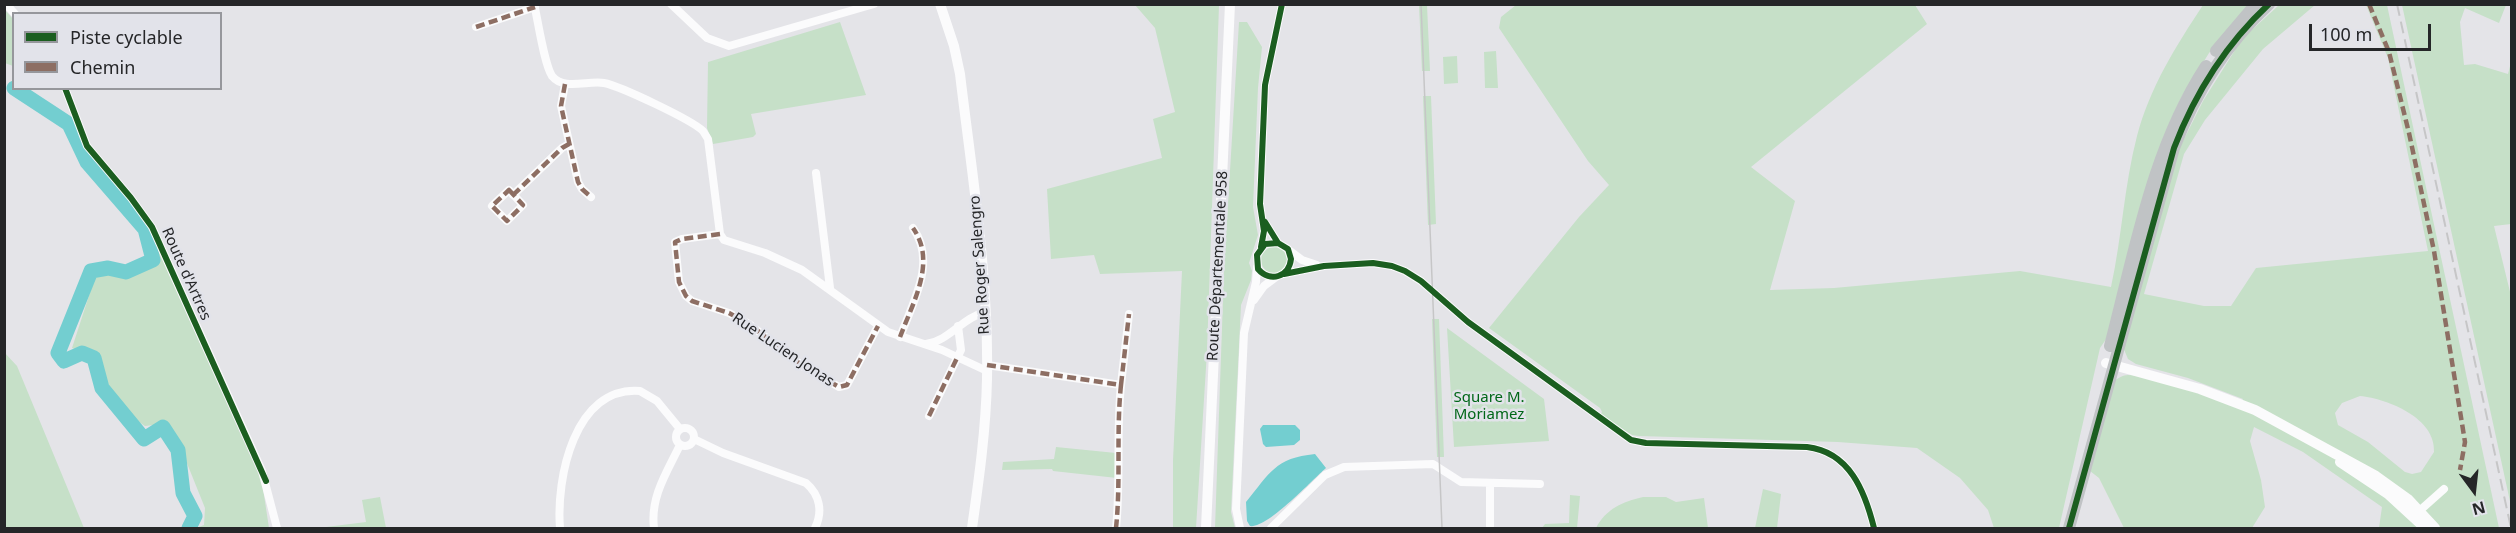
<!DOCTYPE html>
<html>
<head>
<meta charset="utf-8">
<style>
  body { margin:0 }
  #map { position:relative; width:2516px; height:533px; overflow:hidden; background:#e4e4e8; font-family:"Noto Sans",sans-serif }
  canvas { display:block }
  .frame { position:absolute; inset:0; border:6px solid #252628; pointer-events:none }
  .legend { position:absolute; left:12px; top:12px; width:210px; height:78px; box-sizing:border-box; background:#e2e3ea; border:2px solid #96979c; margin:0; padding:8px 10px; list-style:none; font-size:18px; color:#252628 }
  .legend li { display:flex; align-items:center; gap:12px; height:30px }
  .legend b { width:30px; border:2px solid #96979c }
  .north { position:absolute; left:2444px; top:461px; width:60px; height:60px; -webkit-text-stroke:4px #e2e3ea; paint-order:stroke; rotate:165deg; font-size:16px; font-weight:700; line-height:24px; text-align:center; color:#252628 }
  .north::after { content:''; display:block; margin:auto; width:21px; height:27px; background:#252628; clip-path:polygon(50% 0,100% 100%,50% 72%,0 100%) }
  .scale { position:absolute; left:2309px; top:24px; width:122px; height:27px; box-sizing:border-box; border:3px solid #252628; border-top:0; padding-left:8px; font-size:18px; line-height:21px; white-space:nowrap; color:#252628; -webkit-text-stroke:4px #e2e3ea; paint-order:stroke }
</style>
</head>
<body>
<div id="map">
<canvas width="2516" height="533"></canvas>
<div class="frame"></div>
<ul class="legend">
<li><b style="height:8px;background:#1b5e20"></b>Piste cyclable</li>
<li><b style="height:8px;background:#8d6e63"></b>Chemin</li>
</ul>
<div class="north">N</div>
<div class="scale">100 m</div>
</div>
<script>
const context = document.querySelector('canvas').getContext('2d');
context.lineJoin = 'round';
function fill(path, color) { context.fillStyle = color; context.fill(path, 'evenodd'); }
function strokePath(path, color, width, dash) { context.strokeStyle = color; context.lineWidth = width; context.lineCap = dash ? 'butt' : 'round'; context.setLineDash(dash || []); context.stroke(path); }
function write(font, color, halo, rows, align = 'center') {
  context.font = font + ' "Noto Sans",sans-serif'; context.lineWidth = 5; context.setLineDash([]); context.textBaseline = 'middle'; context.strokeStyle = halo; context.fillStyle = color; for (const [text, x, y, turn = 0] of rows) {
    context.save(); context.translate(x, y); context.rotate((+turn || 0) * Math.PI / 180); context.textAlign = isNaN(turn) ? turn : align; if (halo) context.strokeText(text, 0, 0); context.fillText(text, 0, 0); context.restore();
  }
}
const green = new Path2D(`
  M1135,5H1219L1207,351L1196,528H1173V460L1182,271L1100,274L1094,255L1051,259L1047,189L1162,158L1153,119L1175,112L1155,28Z
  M1419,5H1427L1430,71H1422Z
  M1516,5H1915L1927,24L1751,167L1795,201L1770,290L1834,288L2020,271L2111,287C2122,237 2124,186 2137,136C2150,87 2176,46 2203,5H2252L2209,53L2180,100L2164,137L2111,332L2100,348L2059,528H1994L1988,510L1960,478L1917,448L1838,442L1639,436L1632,435L1600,415L1602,412L1600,408L1489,328L1579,217L1609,185L1588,161L1499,28L1501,17Z
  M2279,5H2315L2263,49L2205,120L2184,154L2144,294L2204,306H2231L2256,268L2428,251L2388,58L2366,5H2387L2499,528H2379L2382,507L2303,452L2254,427L2250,441L2261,480L2265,507L2252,528H2124L2099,478L2090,471L2115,380C2119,378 2123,375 2128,375C2158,375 2209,397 2238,408L2243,399L2188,378L2136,364L2128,359L2123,347L2179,149L2203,101L2242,39ZM2360,396C2388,399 2436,418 2434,452L2421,472L2412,474L2405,472L2368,442L2338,425L2335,413L2342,403Z
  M2402,5H2506L2499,23L2465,8L2460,22L2464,65L2475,64L2508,74L2511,62V224L2494,226L2511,296V506Z
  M5,10L13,19V66L5,63Z
  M840,22L866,95L751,114L756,134L753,137L713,144L707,128L708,62Z
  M1239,22H1247L1262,47L1258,88L1253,207L1258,235L1249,263L1252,271L1251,280L1241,305L1231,512L1235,528H1215L1224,270Z
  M1496,51L1498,88H1485L1484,52Z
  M1457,56L1458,83L1444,84L1443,57Z
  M1423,96H1431L1436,224L1428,225Z
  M1261 260a13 13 0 1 1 26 0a13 13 0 1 1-26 0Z
  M157,248L262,482L269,528H196L204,525L205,508L174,431L162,424L145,426C117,407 108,388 98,356L72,348L96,274L140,261Z
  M1432,319H1439L1444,457H1437Z
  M1447,328L1544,399L1549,441L1454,447Z
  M4,352L17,366L84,528H5Z
  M1056,447L1116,453L1117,478L1053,471L1052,469L1002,470L1003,462L1054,459Z
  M1763,489L1781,494L1777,528H1755Z
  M1570,495L1580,496L1577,528H1542L1545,524L1569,523Z
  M380,497L386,528H318L366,522L362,500Z
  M1643,497H1666L1676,502L1704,498L1708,528H1596C1606,509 1622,502 1643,497Z`);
const water = new Path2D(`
  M1263,425H1295L1300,430V440L1294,445L1266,447L1263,444L1260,429Z
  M1315,454L1326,468C1312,480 1267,529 1250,526L1247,521L1246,502C1270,473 1275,458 1315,454Z`);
const river = new Path2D(`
  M14,88L69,124L87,162L145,229L153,260L126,272L108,268L91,271L58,353L64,361L82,353L94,358L102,388L144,439L163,427L178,450L183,493L195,516L189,528`);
const street = new Path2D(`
  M6,4L15,14
  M534,4C538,20 544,64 552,76C564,91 588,80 604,83C620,86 692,120 703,131L708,139L720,234L724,240L765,253L802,270L888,332L942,350L987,371
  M671,4L707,38L729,46L874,4
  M476,27L535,7
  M565,84L561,106L578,182L582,189L591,197
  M65,88L87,146L131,198L152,227L262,471L277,528
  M816,173L830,288
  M509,190L523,205L507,221L492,206Z
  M513,195L562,148L569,144
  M1266,224L1278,243L1288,249L1291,259C1289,277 1270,283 1258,269L1257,255L1265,244L1278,243
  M720,234L682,239L675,242L679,282L686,296L692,301L729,313L749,324L804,367L839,387L847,385L878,326
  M1261,247L1264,231L1260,204L1265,85L1282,4
  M1290,251L1302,260L1317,265
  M1284,274L1324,266L1373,263L1392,266L1405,271L1421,281L1468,322L1631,440L1646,443L1807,447C1850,452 1865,492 1874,528
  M1254,300L1264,286L1276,277
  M900,337C913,302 937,262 913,228
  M926,344C949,341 962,318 985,312
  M987,365L1121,385C1116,433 1121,481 1116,528
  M1121,385L1129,314
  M929,416L961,350L958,326
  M676 437a9 9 0 1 1 18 0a9 9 0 1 1-18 0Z
  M694,439L723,453L806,483C820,495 823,512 815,528
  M1490,483V526
  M2417,513L2444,489
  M560,528C556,479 574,386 640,391L657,401L680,429
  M654,528C650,497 667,472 680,445
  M1240,528L1236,509L1244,333L1256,282L1257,267
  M1271,528L1325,475L1344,467L1433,464L1461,482L1540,484`);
const secondary = new Path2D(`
  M940,4L954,46L960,74C972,175 989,277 987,379C986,429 979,479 972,528
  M2106,363L2200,389L2255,410L2376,476L2408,499L2435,528
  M2340,462L2388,494L2425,528
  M1206,528L1230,4`);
const primary = new Path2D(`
  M2216,51L2256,4
  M2110,346C2135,251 2152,149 2206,66
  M2069,528L2174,148C2195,93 2226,44 2269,4`);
const tram = new Path2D(`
  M1421,4L1442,528`);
const rail = new Path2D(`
  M2397,4L2511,528`);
const quiet = new Path2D(`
  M2369,4L2389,52L2409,133L2434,251L2465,442L2460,470
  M476,27L535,7
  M565,84L561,106L578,182L582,189L591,197
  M509,190L523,205L507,221L492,206Z
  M513,195L562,148L569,144
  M720,234L682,239L675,242L679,282L686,296L692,301L729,313L749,324L804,367L839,387L847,385L878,326
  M900,337C913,302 937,262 913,228
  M987,365L1121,385C1116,433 1121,481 1116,528
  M1121,385L1129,314
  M929,416L957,358`);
const cycleway = new Path2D(`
  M65,88L87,146L131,198L152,227L266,481
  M1265,222L1278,243L1288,249L1291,259C1289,277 1270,283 1258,269L1257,255L1265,244L1278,243
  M1261,247L1264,231L1260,204L1265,85L1282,4
  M1284,274L1324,266L1373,263L1392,266L1405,271L1421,281L1468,322L1631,440L1646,443L1807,447C1850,452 1865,492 1874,528
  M2069,528L2174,148C2195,93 2226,44 2269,4`);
const streetNames = [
  ["Rue Roger Salengro",980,265,-94],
  ["Route Départementale 958",1218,266,-87],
  ["Route d'Artres",186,274,66],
  ["Rue Lucien Jonas",783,350,34]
];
const parkNames = [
  ["Square M.",1489,398],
  ["Moriamez",1489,415]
];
fill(green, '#c6e0c8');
fill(water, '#73ced0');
strokePath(river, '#73ced0', 15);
strokePath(street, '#fbfbfc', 8);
strokePath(secondary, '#fbfbfc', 10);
strokePath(primary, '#c0c3c5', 12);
strokePath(tram, '#c6c6c7', 1.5);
strokePath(rail, '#c6c6c7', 2, [12, 6]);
strokePath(quiet, '#8d6e63', 4.5, [9, 4.5]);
strokePath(cycleway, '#1b5e20', 6);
write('15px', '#252628', '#e2e3ea', streetNames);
write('15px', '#006718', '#e2e3ea', parkNames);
</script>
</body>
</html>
